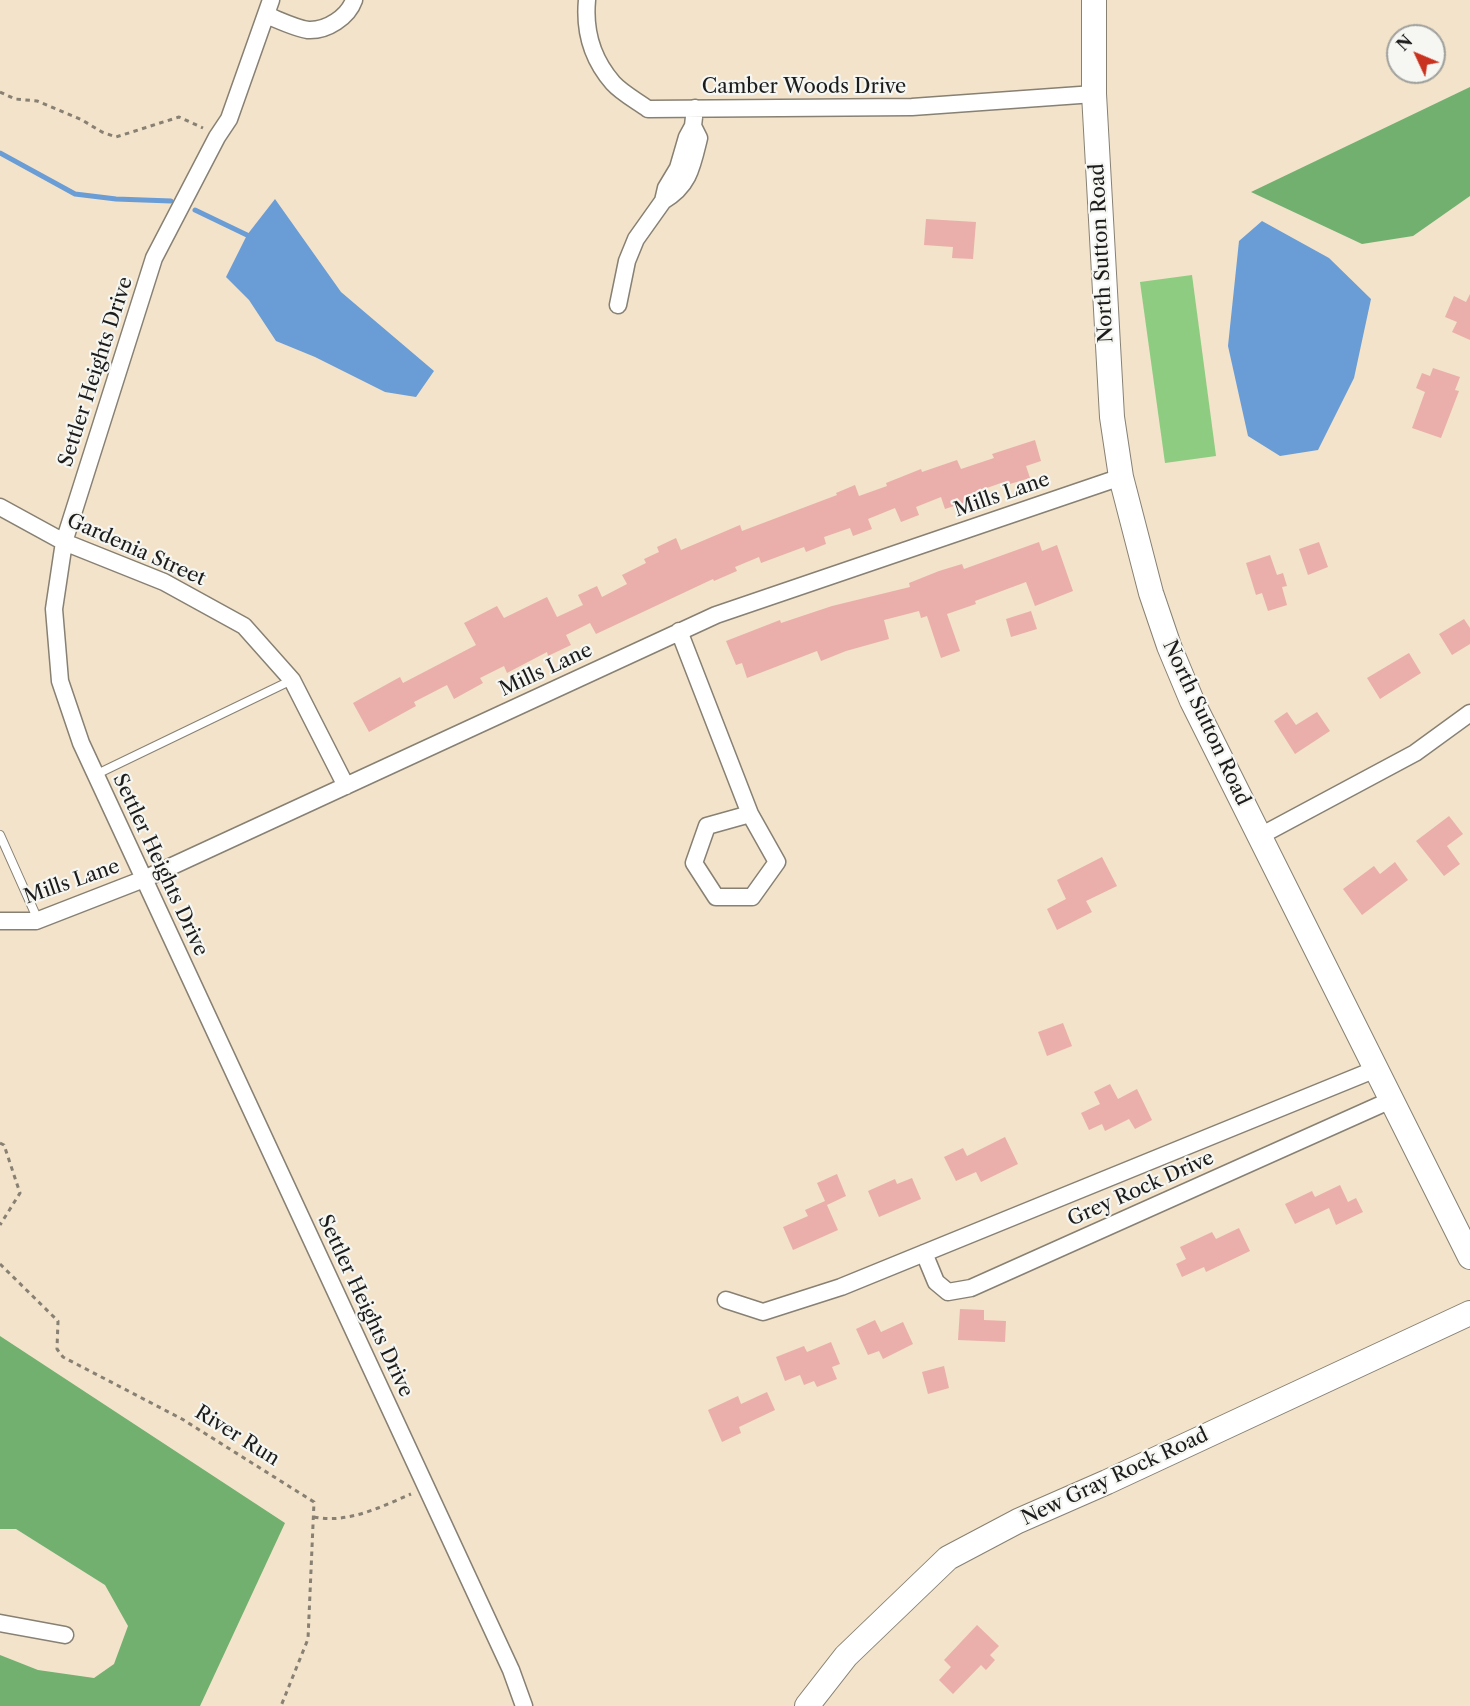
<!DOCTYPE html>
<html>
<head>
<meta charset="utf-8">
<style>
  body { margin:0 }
  #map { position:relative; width:1470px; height:1706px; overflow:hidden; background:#f2e3ca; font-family:"Libre Caslon Text",serif }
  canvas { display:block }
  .north { position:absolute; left:1386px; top:24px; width:60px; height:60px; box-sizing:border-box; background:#f6f6f2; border:2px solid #9f9f9c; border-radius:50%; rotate:314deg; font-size:16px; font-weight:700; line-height:24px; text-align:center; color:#1c1c1c }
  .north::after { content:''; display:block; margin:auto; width:21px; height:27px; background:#c8321e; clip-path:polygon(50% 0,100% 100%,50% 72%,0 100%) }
</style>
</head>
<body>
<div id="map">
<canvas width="1470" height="1706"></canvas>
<div class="north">N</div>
</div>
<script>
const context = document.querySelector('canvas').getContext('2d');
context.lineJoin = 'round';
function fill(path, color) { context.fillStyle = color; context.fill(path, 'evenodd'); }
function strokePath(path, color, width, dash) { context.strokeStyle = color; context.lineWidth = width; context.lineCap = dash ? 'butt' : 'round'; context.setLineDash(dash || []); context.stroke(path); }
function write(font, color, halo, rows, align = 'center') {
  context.font = font + ' "Libre Caslon Text",serif'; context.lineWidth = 4.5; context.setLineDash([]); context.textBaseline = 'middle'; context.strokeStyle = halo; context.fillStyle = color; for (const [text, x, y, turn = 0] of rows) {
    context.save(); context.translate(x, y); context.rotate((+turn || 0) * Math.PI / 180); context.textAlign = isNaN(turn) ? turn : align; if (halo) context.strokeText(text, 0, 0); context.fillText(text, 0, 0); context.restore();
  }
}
const green = new Path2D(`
  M1192,275L1216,456L1165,463L1140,282Z`);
const forest = new Path2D(`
  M1470,87V196L1413,236L1362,244L1251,192Z
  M0,1336L285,1523L200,1706H0V1655L38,1670L94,1678L114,1664L128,1626L105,1585L16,1529H0Z`);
const water = new Path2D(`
  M275,199L341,292L434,371L416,397L385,392L315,357L276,341L249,300L226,277L247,235Z
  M1262,221L1329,258L1371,299L1354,378L1318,450L1280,456L1248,436L1228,346L1239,241Z`);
const stream = new Path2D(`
  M0,153L75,194L116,199L171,201
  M195,210L247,235`);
const building = new Path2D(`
  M926,219L976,222L973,259L952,258L953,247L924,245Z
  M1470,294V340L1452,332L1457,322L1445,317L1454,296L1466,302Z
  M1433,368L1460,377L1455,390L1459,391L1441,438L1412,428L1425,392L1416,388L1422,373L1430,376Z
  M1035,440L1041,461L1026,466L1030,478L1003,486L1001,483L964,496L966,502L945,509L941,497L916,507L919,515L901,522L895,508L868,519L872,529L853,536L850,528L824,537L826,544L806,552L804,547L761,563L759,557L735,567L737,571L714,581L713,579L596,634L590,623L566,635L571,645L548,656L547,652L507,673L504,666L480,678L483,683L454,699L447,685L414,702L416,706L369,732L353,703L400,677L403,683L476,645L464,623L497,606L504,618L547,597L557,617L583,605L578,595L597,586L602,597L627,584L622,575L646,563L644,559L659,552L657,547L676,538L681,550L740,525L742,531L837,495L836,493L855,485L859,496L887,486L886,483L921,469L922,472L957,460L961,469L994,458L992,454Z
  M1039,542L1042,551L1057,545L1073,591L1035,606L1026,582L975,601L976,604L947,614L960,651L941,658L927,616L921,618L919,611L884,620L889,639L846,651L821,661L817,651L747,678L742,663L736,665L726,641L780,620L781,623L832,606L910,587L909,583L939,571L962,564L964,569Z
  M1319,542L1328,567L1308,575L1299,549Z
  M1270,555L1277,575L1283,573L1287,586L1282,587L1287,605L1268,611L1262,593L1256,595L1246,563Z
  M1031,611L1037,629L1011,637L1006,619Z
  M1464,619L1470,628V644L1452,655L1439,634Z
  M1409,653L1421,673L1380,699L1367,678Z
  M1287,712L1296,725L1317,712L1330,731L1295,754L1274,721Z
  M1449,816L1463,834L1447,846L1460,864L1444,876L1416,841Z
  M1102,857L1117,886L1086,901L1092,912L1057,930L1047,909L1066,899L1057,880Z
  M1395,862L1408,880L1362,915L1343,889L1374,866L1380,874Z
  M1063,1023L1072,1046L1047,1056L1038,1032Z
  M1110,1084L1118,1099L1137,1089L1152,1120L1135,1129L1129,1119L1105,1131L1102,1124L1089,1130L1081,1113L1100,1104L1094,1092Z
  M1005,1137L1018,1164L981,1182L976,1172L956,1181L944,1157L963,1148L967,1156Z
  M837,1174L846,1196L827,1205L838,1230L793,1250L783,1227L808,1216L805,1210L825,1201L817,1183Z
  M912,1178L921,1199L879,1217L868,1191L895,1179L897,1184Z
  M1340,1185L1348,1202L1356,1198L1363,1212L1336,1225L1329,1208L1295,1224L1285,1204L1312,1191L1315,1197Z
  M1239,1228L1250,1251L1206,1272L1204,1267L1182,1277L1176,1264L1186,1259L1180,1247L1212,1232L1216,1239Z
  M960,1309L984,1310V1320L1006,1321L1005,1342L958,1340Z
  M875,1320L881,1332L903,1322L913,1344L883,1359L879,1351L868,1355L856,1329Z
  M831,1342L840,1364L832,1367L837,1379L817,1387L814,1381L804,1385L800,1375L785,1381L776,1357L804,1346L807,1352Z
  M944,1366L949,1388L928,1394L922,1372Z
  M767,1392L775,1410L739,1427L741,1433L722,1442L708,1410L738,1396L741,1404Z
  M977,1625L999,1646L990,1655L995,1660L986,1670L981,1665L953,1694L939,1680L951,1667L944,1660Z`);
const path = new Path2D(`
  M0,92L15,99L37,101L82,120L102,132L116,137L179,117L203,128
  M0,1143L4,1145L20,1193L0,1225
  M0,1264L58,1321L57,1349L63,1357L182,1419L314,1502L308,1639L281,1706
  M314,1517C347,1524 381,1507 411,1494`);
const lane = new Path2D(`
  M95,775L292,680
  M0,835L38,920`);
const street = new Path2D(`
  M271,0L229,119L217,137L154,258L64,542L54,609L60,681L81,743L511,1670L524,1706
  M587,0C584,32 592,59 613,83C622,93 637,101 648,109L912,107L1094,94
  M266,15C279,20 295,28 308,30C327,31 348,17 354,0
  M693,126L699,138C692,167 689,186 663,201L666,188L678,168L687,137L693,126L695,108
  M618,305L627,261L636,239L663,201
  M0,507L64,542L164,582L244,626L292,680L346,786
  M679,631L750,814L707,826L694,863L716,897H752L777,862L750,814
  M1260,836L1415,753L1470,713
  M0,921H36L144,879L716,615L1121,477
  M924,1253L936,1282L948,1292L971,1288L1391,1100
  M726,1300L763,1312L841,1287L1376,1069
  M0,1623L65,1635`);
const secondary = new Path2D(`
  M1094,0V94L1112,417L1121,477L1151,593L1169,646L1192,701L1470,1257
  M807,1706L846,1656L948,1558L1018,1521L1107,1482L1470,1313`);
const streetNames = [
  ["Camber Woods Drive",804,87],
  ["North Sutton Road",1102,253,-93],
  ["Settler Heights Drive",96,372,-72],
  ["Mills Lane",1002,495,-19],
  ["Gardenia Street",136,550,24],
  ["Mills Lane",546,670,-25],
  ["North Sutton Road",1206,723,65],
  ["Settler Heights Drive",160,865,65],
  ["Mills Lane",72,882,-19],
  ["Grey Rock Drive",1141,1189,-24],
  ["Settler Heights Drive",365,1306,65],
  ["River Run",237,1436,32],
  ["New Gray Rock Road",1115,1477,-25]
];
fill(green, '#8ecc81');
fill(forest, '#72b06f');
fill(water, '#6a9cd5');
strokePath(stream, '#6a9cd5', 5);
fill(building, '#eaafaa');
strokePath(lane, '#878073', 10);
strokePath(street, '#878073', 19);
strokePath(secondary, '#878073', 26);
strokePath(path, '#878073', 3, [4.5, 4.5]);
strokePath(lane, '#fff', 8);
strokePath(street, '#fff', 16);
strokePath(secondary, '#fff', 24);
write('20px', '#1c1c1c', '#f6f6f2', streetNames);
</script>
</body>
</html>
